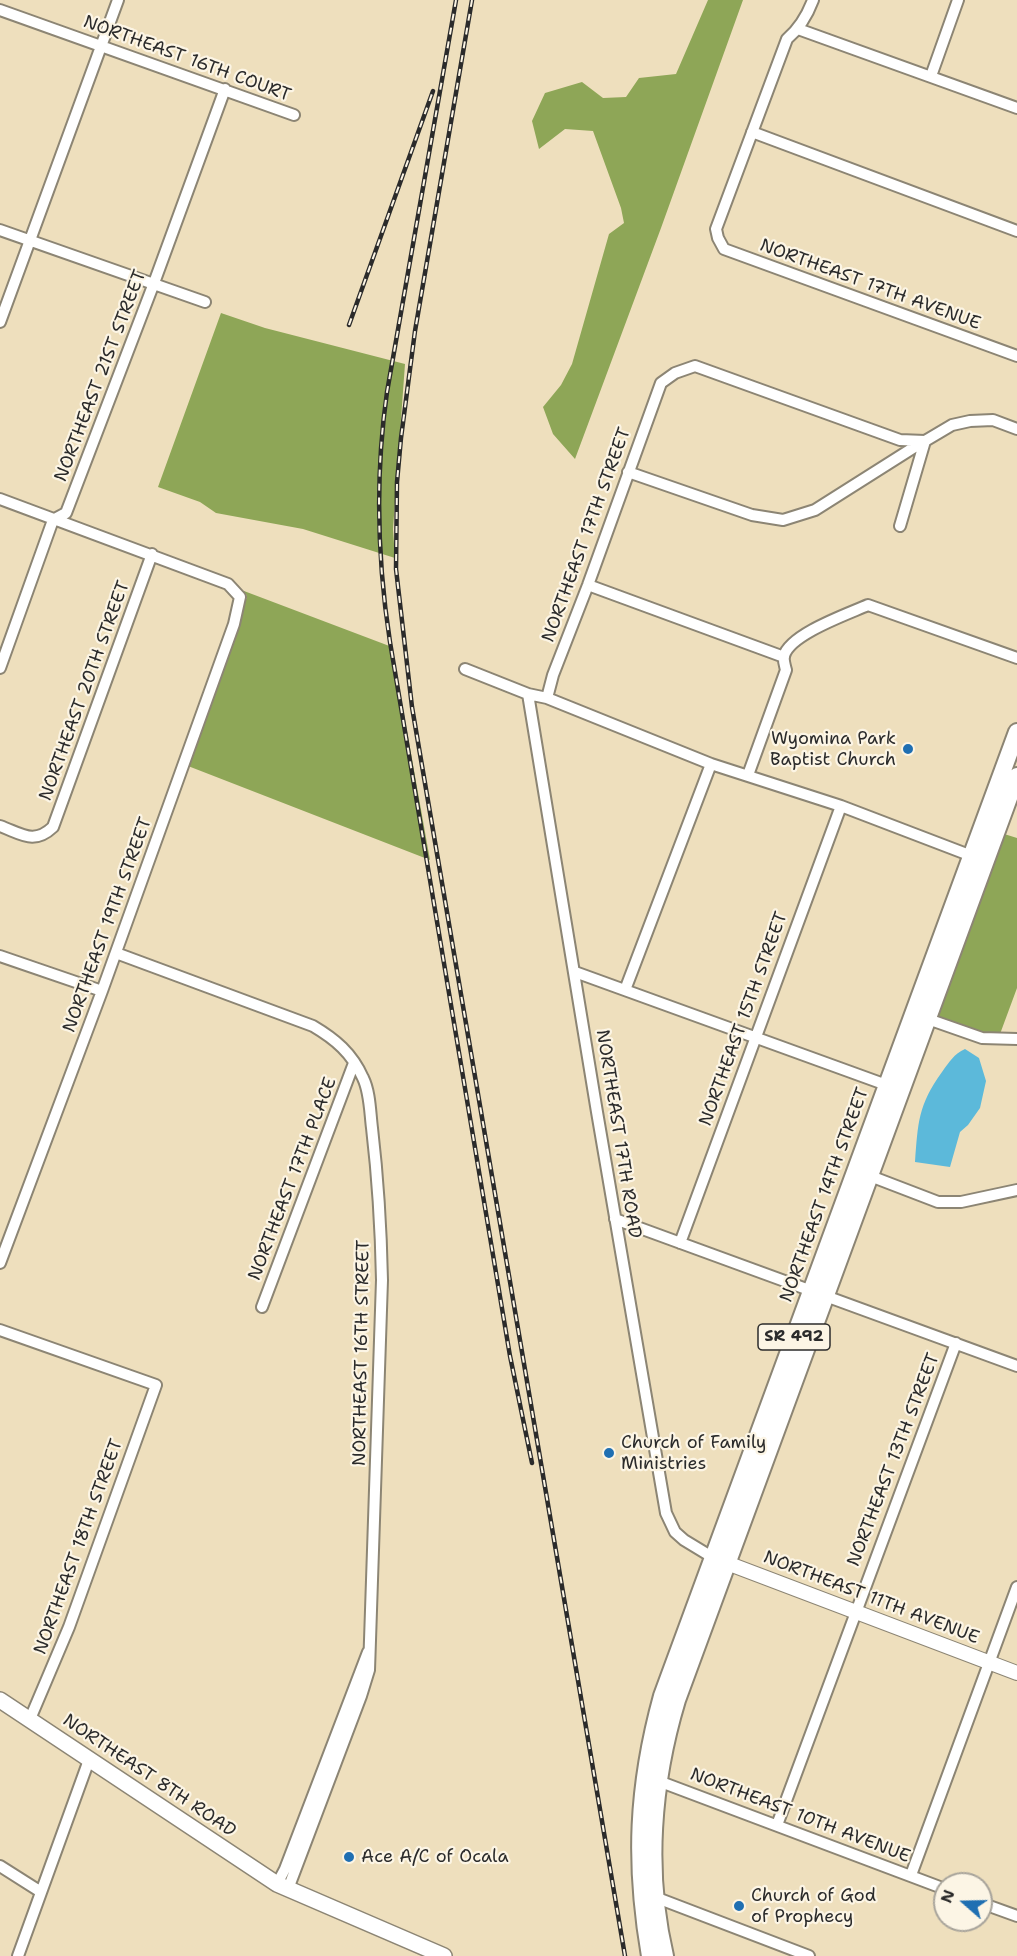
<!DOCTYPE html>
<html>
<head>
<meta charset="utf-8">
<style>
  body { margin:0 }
  #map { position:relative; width:1017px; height:1956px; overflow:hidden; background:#eedfbd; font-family:"Shantell Sans",sans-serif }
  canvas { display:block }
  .north { position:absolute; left:933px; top:1872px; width:60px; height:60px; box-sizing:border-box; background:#fcf5e5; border:2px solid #a8a49b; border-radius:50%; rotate:290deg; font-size:16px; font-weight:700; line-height:24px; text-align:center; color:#2b2b2b }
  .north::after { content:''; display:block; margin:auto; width:21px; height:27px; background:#1f6fb2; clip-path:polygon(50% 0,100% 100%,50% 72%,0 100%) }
</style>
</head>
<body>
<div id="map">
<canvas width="1017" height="1956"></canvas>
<div class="north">N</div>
</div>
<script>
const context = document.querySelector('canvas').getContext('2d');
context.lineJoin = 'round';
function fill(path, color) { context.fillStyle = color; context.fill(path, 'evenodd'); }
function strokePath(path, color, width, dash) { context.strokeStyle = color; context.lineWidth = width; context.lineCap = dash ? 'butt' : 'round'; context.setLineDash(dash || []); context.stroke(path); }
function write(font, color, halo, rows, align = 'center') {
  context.font = font + ' "Shantell Sans",sans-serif'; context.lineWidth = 4.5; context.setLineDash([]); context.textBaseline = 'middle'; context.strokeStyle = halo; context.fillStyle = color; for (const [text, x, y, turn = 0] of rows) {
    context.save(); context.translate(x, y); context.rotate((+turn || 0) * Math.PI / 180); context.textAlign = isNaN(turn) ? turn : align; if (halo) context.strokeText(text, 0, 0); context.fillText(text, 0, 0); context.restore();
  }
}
const forest = new Path2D(`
  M708,0H743L661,228L575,459L553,434L543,407L561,385L572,364L609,234L624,223L621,208L593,131L565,129L539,149L532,121L545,93L582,82L603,98L626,97L639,78L676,74Z
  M221,313L265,328L405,364L393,529L395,558L303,529L216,513L200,502L158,487Z
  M244,591L392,647L430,860L188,766L239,626L245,600L247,598L246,594L243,593Z
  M1001,833L1017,838V988L1000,1034L977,1032L933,1016Z`);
const water = new Path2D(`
  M965,1049L979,1058L986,1081L980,1108L968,1125L960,1132L950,1167L915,1162C918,1123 918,1105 942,1072C949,1062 954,1054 965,1049Z`);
const minor = new Path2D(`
  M813,0C807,16 800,28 787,39L716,229L718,238L724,249L1017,356
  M0,10L294,115
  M798,29L1017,108
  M931,76L958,0
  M752,132L1017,231
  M0,230L205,302
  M0,322L118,0
  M628,472L752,515L783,520L815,510L924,441
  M0,499L228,584L240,597L234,624L102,991L0,1263
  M900,526L925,441
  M588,585L784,657
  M0,668L53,520L66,513L154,283L225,89
  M465,669L528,694L547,698L553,675L588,585L661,383L675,373L695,366L900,440L925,441L952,425L970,421L993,420L1017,429
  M528,694L597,1112L666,1513L675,1532L684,1540L712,1557
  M547,698L711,764L841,806L977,858
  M748,775L786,670C785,666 783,660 784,656C790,634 848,614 868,605L1017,658
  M0,826C22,834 34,845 53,827L152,554
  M116,953L313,1026C335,1039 352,1053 363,1078C370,1092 370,1112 372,1128C378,1179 381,1229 382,1280L369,1670L361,1696L288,1889
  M0,956L102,991
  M575,972L892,1087
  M625,990L711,764
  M922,1017L982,1038L1017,1039
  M865,1174L938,1202H961L1017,1190
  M615,1219L1017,1366
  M680,1243L841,806
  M262,1307L354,1063
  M0,1330L156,1385L69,1627L30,1719
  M653,1779L945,1889
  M777,1825L956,1343
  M0,1866L41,1892
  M911,1875L1017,1587
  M277,1884L285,1869L368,1652
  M652,1896L809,1956
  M981,1903L1017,1916
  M18,1956L89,1760`);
const tertiary = new Path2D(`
  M719,1560L1017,1673`);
const secondary = new Path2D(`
  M0,1700L277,1884L444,1956`);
const primary = new Path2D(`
  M650,1956C634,1863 637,1787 662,1696L1017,732
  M665,1956C645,1872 652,1783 677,1700L1017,776`);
const rail = new Path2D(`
  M456,0L387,392C375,476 377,558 390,642L510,1356L532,1463
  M472,0L415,331L401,438L397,482L396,569L412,707L625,1956
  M349,325L433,91`);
const markers = [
  [908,749,6,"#1f6fb2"],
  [609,1453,6,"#1f6fb2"],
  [349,1857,6,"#1f6fb2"],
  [739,1906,6,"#1f6fb2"]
];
const shields = [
  [794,1337,72]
];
const shieldNames = [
  ["SR 492",794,1337]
];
const streetNames = [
  ["NORTHEAST 16TH COURT",187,59,20],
  ["NORTHEAST 17TH AVENUE",870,285,20],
  ["NORTHEAST 21ST STREET",101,376,-69],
  ["NORTHEAST 17TH STREET",587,535,-70],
  ["NORTHEAST 20TH STREET",85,691,-70],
  ["NORTHEAST 19TH STREET",108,925,-70],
  ["NORTHEAST 15TH STREET",744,1019,-70],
  ["NORTHEAST 17TH ROAD",618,1134,81],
  ["NORTHEAST 17TH PLACE",293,1179,-69],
  ["NORTHEAST 14TH STREET",825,1195,-70],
  ["NORTHEAST 16TH STREET",362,1353,-89],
  ["NORTHEAST 13TH STREET",894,1460,-69],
  ["NORTHEAST 18TH STREET",79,1547,-70],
  ["NORTHEAST 11TH AVENUE",871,1598,21],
  ["NORTHEAST 8TH ROAD",149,1776,34],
  ["NORTHEAST 10TH AVENUE",800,1816,21]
];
const poiNames = [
  ["Wyomina Park",896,739,"right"],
  ["Baptist Church",896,760,"right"],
  ["Church of Family",621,1443],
  ["Ministries",621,1464],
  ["Ace A/C of Ocala",361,1857],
  ["Church of God",751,1896],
  ["of Prophecy",751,1917]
];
fill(forest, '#8ea657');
fill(water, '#5cb9da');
strokePath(minor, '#8c8574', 14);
strokePath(tertiary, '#8c8574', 16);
strokePath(secondary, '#8c8574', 18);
strokePath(primary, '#8c8574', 20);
strokePath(minor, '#fff', 10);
strokePath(tertiary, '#fff', 14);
strokePath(secondary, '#fff', 15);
strokePath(primary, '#fff', 16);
strokePath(rail, '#2b2b2b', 4.5);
strokePath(rail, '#fcf5e5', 2, [7]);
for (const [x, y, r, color] of markers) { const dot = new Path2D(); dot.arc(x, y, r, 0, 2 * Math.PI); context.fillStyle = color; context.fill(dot); strokePath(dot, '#fcf5e5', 2); }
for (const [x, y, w] of shields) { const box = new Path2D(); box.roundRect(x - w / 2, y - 13, w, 26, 4.5); context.fillStyle = '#fcf5e5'; context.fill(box); strokePath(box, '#2b2b2b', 1.5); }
write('bold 16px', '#2b2b2b', null, shieldNames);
write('18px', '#2b2b2b', '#fcf5e5', streetNames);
write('18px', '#2b2b2b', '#fcf5e5', poiNames, 'left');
</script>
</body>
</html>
